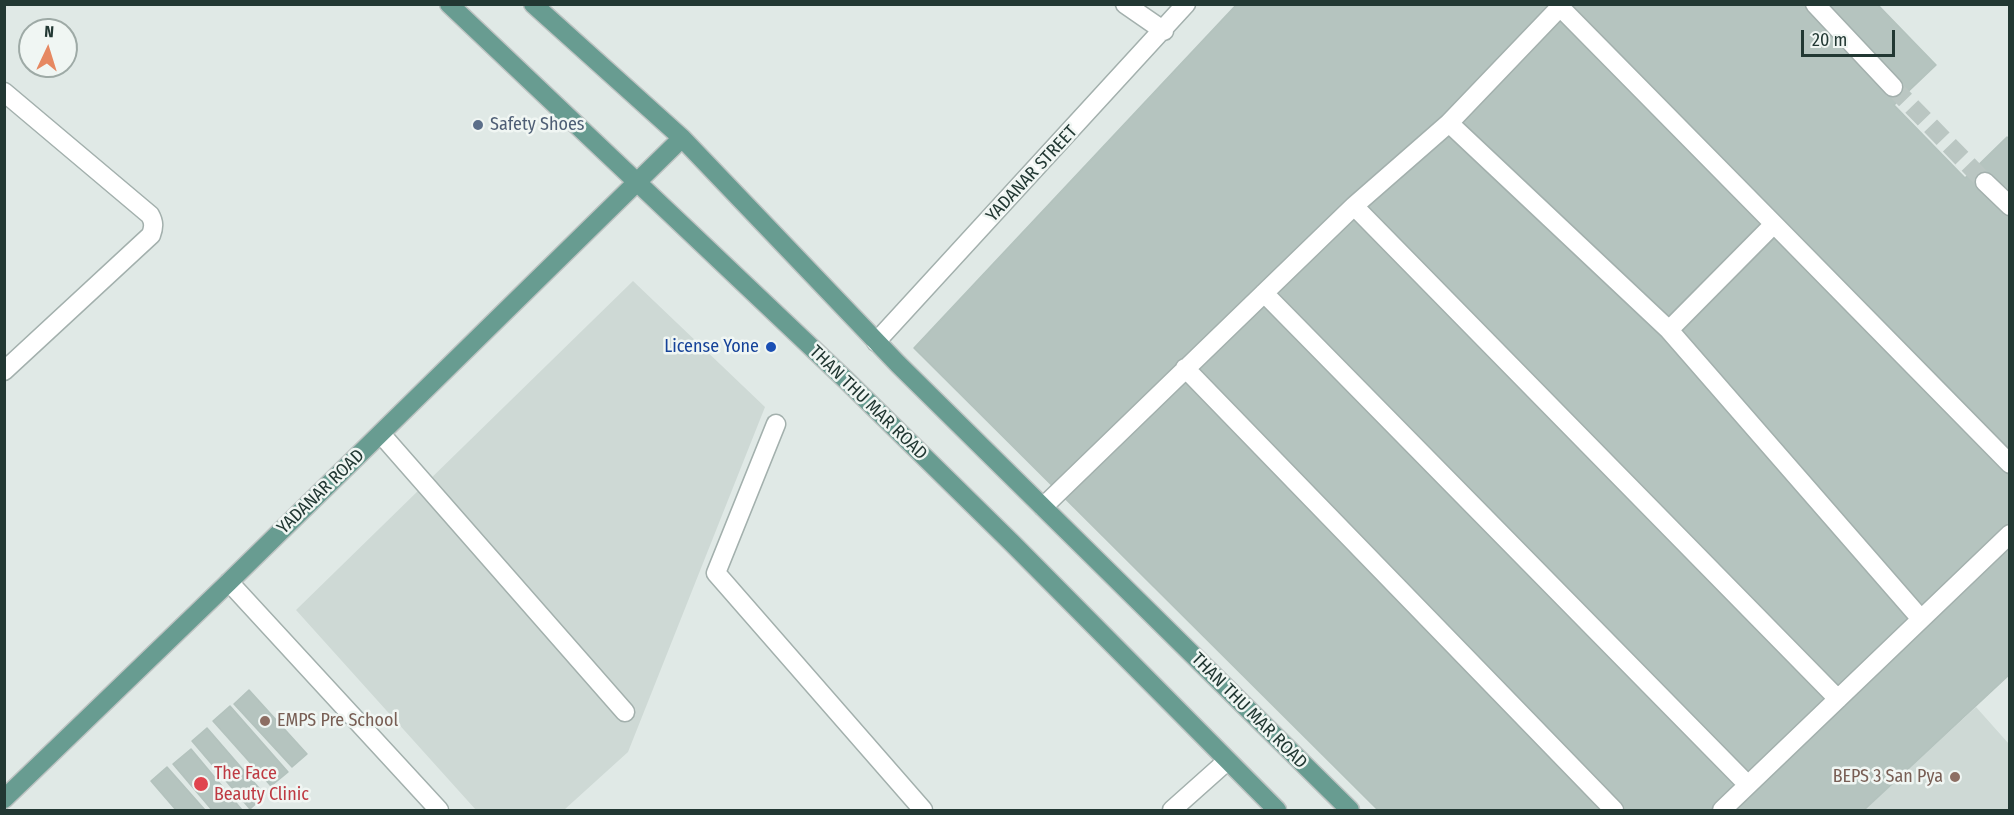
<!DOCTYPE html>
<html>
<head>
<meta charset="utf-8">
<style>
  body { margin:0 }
  #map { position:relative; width:2014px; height:815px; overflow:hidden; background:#e0e9e6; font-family:"Fira Sans Condensed",sans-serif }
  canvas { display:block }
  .frame { position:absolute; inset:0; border:6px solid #223833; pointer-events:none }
  .north { position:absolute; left:18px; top:18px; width:60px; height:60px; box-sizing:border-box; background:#f0f6f3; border:2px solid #9eaaa6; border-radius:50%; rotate:4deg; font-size:16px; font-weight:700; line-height:24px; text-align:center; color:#223833 }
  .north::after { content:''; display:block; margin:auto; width:21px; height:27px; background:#e68861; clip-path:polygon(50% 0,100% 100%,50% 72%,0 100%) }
  .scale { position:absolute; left:1801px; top:30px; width:94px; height:27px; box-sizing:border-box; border:3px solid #223833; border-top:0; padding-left:8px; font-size:18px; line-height:21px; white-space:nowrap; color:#223833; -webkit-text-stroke:4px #f0f6f3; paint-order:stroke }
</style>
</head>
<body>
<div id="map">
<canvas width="2014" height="815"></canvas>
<div class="frame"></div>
<div class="north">N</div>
<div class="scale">20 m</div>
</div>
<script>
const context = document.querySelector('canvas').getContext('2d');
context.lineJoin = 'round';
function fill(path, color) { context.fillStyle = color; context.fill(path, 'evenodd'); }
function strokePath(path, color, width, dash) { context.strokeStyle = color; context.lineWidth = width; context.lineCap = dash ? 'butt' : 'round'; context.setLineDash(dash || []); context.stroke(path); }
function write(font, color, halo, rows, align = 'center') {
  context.font = font + ' "Fira Sans Condensed",sans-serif'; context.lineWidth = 5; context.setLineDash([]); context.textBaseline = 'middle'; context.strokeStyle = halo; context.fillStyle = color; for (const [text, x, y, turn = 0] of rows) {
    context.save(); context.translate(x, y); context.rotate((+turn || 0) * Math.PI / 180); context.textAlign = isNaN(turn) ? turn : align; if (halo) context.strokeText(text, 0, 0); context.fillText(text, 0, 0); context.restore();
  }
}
const built = new Path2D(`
  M633,281L765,407L628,752L564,810H476L296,610Z
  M1976,707L2009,744V810H1864Z`);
const building = new Path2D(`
  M1237,4H2010V674L1864,810H1378L914,348Z
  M1877,4H2010V139L2007,137L1965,178L1894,105L1936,65Z
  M249,690L307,754L292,767L234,704Z
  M230,706L288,772L271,786L213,721Z
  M207,728L265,795L250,809L192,741Z
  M191,749L242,810H212L173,764Z
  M167,767L205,810H176L151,781Z`);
const minorTunnel = new Path2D(`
  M1893,87L1985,182`);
const minor = new Path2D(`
  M1125,4L1164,31
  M1815,4L1893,87
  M1560,7L1774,224L1669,330
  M4,92L150,215C154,222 154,227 151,235L4,371
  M1449,123L1669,330L1921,619
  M1985,182L2010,206
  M1354,206L1838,699
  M1774,224L2010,464
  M1264,293L1748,785
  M876,342L1186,4
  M1185,368L1614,810
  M776,424L716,573L923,810
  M381,434L625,712
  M1043,507L1354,206L1449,123L1563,4
  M229,582L439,810
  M1172,810L1227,761
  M1722,810L2010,534`);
const major = new Path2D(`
  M449,4L848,382L1012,543L1277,810
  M533,4L682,138L898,364L1350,810
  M4,799L229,582L682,138`);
const markers = [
  [478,125,6,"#5c6f8a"],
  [771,347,6,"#1a4fb4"],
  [265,721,6,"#8d6e63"],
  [1955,777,6,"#8d6e63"],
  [201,784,8,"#e0444e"]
];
const serviceNames = [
  ["Safety Shoes",490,125]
];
const streetNames = [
  ["YADANAR STREET",1032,174,-47],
  ["THAN THU MAR ROAD",868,403,44],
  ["YADANAR ROAD",321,492,-44],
  ["THAN THU MAR ROAD",1249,711,45]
];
const transitNames = [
  ["License Yone",759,347]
];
const educationNames = [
  ["EMPS Pre School",277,721],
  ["BEPS 3 San Pya",1943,777,"right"]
];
const healthNames = [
  ["The Face",214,774],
  ["Beauty Clinic",214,795]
];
fill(built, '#ced9d5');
fill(building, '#b5c4bf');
strokePath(building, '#b3c2bd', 1.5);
strokePath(minorTunnel, '#bac6c2', 18, [18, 9]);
strokePath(minor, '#a3b0ad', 21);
strokePath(major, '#bdc3c2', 21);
strokePath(minor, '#fff', 18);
strokePath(major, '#689c91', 18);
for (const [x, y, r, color] of markers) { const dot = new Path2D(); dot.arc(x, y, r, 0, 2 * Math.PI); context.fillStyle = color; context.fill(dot); strokePath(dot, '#f0f6f3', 2); }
write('18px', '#4e5e75', '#f0f6f3', serviceNames, 'left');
write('18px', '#223833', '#f0f6f3', streetNames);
write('18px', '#164399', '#f0f6f3', transitNames, 'right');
write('18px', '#785e54', '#f0f6f3', educationNames, 'left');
write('18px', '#be3a42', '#f0f6f3', healthNames, 'left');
</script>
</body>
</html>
